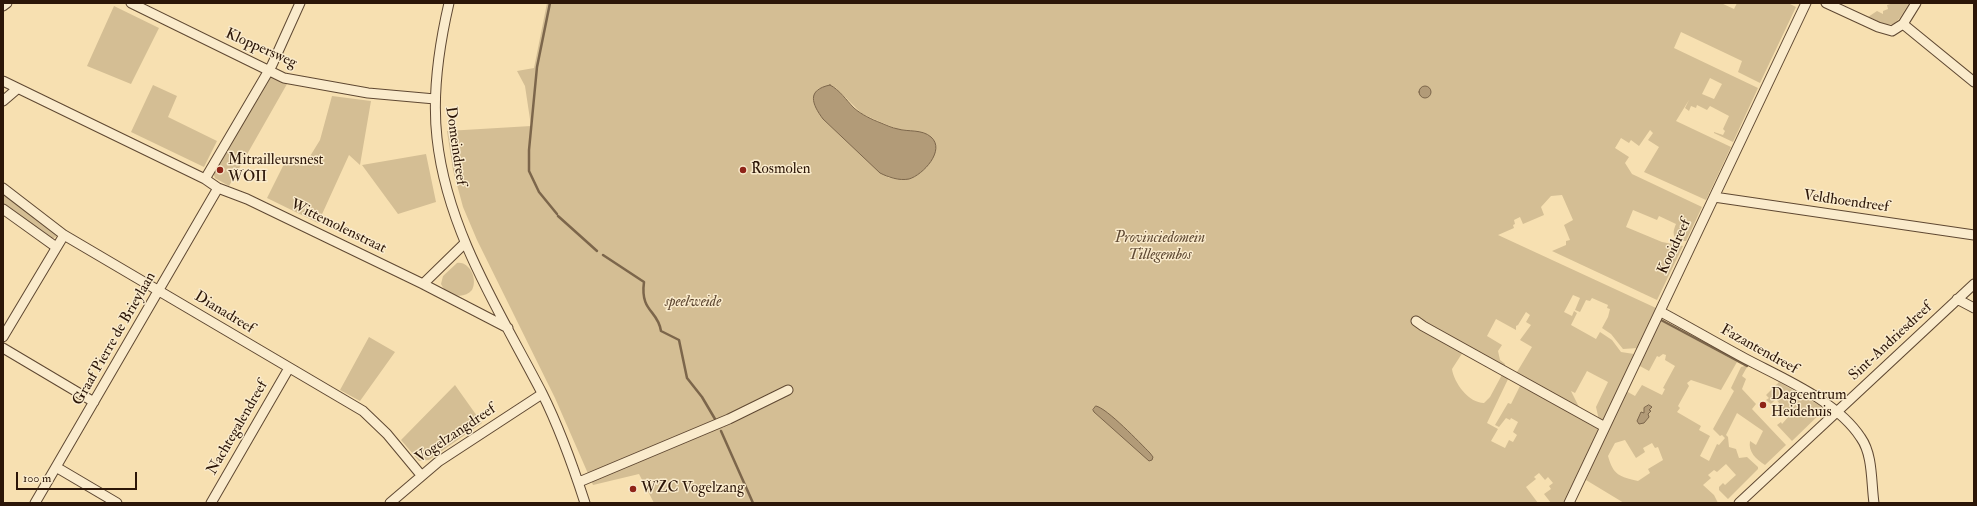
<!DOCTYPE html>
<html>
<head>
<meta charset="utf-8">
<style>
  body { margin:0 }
  #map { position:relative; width:1977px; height:506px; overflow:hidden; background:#f7e0b1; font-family:"IM FELL Double Pica",serif }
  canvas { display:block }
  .frame { position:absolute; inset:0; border:4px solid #2c1608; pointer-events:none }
  .scale { position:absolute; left:16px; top:472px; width:121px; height:18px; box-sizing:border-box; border:2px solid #2c1608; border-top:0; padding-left:5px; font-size:12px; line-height:14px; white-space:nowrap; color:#2c1608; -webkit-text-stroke:3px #faebcc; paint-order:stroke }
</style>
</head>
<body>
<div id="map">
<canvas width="1977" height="506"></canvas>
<div class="frame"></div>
<div class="scale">100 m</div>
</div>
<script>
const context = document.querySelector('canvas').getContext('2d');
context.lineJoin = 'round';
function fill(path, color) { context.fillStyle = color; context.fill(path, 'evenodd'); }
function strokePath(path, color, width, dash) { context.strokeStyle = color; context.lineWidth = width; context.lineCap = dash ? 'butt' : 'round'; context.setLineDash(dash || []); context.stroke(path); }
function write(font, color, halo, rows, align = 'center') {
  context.font = font + ' "IM FELL Double Pica",serif'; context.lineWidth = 3; context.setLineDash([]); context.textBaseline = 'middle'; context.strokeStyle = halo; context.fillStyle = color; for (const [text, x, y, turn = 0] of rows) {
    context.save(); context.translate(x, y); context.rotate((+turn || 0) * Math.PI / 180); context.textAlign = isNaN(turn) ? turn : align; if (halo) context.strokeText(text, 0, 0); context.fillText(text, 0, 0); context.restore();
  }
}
const green = new Path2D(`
  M547,3H1721L1734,9L1737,3H1788L1796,7L1760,83L1738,72L1742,61L1681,32L1674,48L1758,88L1733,142L1714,133V132L1723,135L1725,131L1723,129L1729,116L1710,106L1707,110L1697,105L1696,108L1691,106L1689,111L1685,108L1689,100L1676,121L1731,147L1706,200L1644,172L1659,147L1648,140L1653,133L1650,130L1639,146L1631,140L1629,143L1621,138L1615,148L1629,157L1625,163L1632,174L1702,207L1686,241C1674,241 1671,235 1676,224L1659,216L1657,220L1633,210L1626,227L1662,242L1683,246L1657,300L1552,251L1566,245V241L1570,240L1564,225L1573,220L1562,195L1551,196L1541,207L1544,215L1523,224L1520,217L1514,220L1515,224L1513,225L1514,228L1498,235L1656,308L1638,348L1623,349L1611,334L1602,328L1608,317L1610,309L1607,308L1608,305L1592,298L1590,301L1586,300L1580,312L1575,310L1580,298L1573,295L1564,312L1572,316L1574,311L1577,313L1571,325L1596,339L1600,332L1612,340L1621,352L1634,354L1603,422L1599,420L1596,407L1608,382L1587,371L1575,393L1571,391L1583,415L1602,426L1565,503H1551L1544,494L1551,489L1549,486L1553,483L1548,477L1545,480L1539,473L1534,477L1536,479L1526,487L1538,503H654L639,474L593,485L555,398L477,240L463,207L453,170L447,131L531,126L525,86L517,71L534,68ZM1710,78L1722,84L1714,99L1702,94ZM830,85L836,88L862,114L899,130L926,134L931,137L909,179L889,178L823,119L814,104L813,98L818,89ZM1526,312L1530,315L1526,322L1531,325L1520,340L1532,347L1514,377L1522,382L1511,404L1508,403L1495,425L1499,427L1506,418L1510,420L1511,418L1518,422L1513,432L1517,435L1513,442L1509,440L1505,448L1491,441L1498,429L1487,423L1510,375L1504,371L1490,397L1484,403C1469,403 1454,383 1452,369L1463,352L1505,367V364L1500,360L1498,351L1502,345L1487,336L1496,319L1516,330V326L1518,325Z
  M1894,3H1909C1894,28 1895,29 1868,17L1877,11L1883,14V11L1888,9L1887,5Z
  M114,6L159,28L131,84L87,66Z
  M271,77L287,84L229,186L215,178L213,172Z
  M153,85L177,96L168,117L217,141L204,167L131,132Z
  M332,96L371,101L360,165L349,155L318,223L267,198L287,158L304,166L320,140Z
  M426,154L436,202L398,214L362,165Z
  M3,192L56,233V237L51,239L3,205Z
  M457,263C470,261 478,280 472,290C464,300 446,296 441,284L443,276Z
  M1659,320L1737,362L1721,390L1691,380L1687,383L1689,386L1678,406L1680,408L1677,412L1701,426L1699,430L1710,436L1700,456L1709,461L1717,444L1719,445L1725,438L1722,435L1720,436L1713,429L1734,391L1731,388L1741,367L1745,366L1747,367L1742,376L1746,379L1742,389L1756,404L1752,409L1786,445L1765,465C1756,459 1748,452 1750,441L1756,445L1763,431L1737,413L1726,435L1728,437L1729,447L1736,449L1739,458L1747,457L1758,467V469L1728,499L1719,490V487L1723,483L1725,485L1736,475L1726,464L1717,472L1714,470L1708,475L1711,478L1703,485L1714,495L1718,503H1624L1586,480L1626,391L1635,396L1642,385L1662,395L1665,389L1663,388L1675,366L1665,360L1666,355L1663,354L1659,357L1657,356L1649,371L1638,365ZM1625,440L1636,458L1645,452L1643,448L1652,443L1655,448L1658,447L1663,460L1648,469L1650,473L1638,481C1620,477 1613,475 1608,456L1615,443Z
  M369,337L395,352L360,401L340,390Z
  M1779,382L1824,408V410L1792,441L1777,425L1781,422L1782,424L1790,415L1778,404L1779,403L1776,399L1771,404L1766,400L1769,398L1766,395Z
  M455,385L482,423L429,460L419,461L401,440Z`);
const water = new Path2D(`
  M830,85C840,90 846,100 854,108C862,115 871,119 881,123C886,125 892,128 898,129C908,132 922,129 931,137C946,150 923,175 909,179C899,181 888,177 880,173L823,119C812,104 806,90 830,85Z
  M1419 92a6 6 0 1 1 12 0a6 6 0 1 1-12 0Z
  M1649,405L1652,407L1649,410L1651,411L1648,414L1649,417L1644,423L1639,424L1637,421L1641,412L1644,413V408Z
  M1096,406C1107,408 1140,443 1150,453L1153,457L1152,460L1149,461L1094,412L1093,410Z`);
const stream = new Path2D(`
  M550,3L537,67L529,150V171L539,192L557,214
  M558,216L597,251
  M603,255L644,282C640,312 658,310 661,331L679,340L687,378L702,397L715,419
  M1661,320L1747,366
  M721,431L753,503`);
const minor = new Path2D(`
  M131,3L284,78L368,93L435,99
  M449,3C439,46 432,94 437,138C447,231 500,312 542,393C560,429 573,466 585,503
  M1826,3L1878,27L1892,31L1903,24L1916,3
  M3,6L7,3
  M1903,24L1974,82
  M3,81L205,179L218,188L247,199L423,284L508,328
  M3,101L17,89
  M205,179L272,65L300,3
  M3,188L64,235L363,411L387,434L421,475
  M1714,197L1974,235
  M3,209L56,247
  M423,284L465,243
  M1957,299L1974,308
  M1661,312C1689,327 1718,344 1746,359C1784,379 1837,401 1861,438C1873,455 1871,482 1874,503
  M1416,321L1423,326L1605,427
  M3,337L64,235
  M3,348L94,402
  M56,467L117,503
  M579,482L729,419L788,390
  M35,503L218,188
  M211,503L289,368
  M390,503L438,462L542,394
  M1569,503L1806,3
  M1739,503L1974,284`);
const markers = [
  [220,170,4,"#8f2418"],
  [743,170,4,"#8f2418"],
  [1763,405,4,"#8f2418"],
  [633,489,4,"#8f2418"]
];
const streetNames = [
  ["Kloppersweg",261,49,24],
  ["Domeindreef",455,146,82],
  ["Veldhoendreef",1846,202,8],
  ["Wittemolenstraat",338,227,26],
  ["Kooidreef",1675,247,-65],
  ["Dianadreef",224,313,31],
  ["Graaf Pierre de Brieylaan",115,339,-60],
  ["Sint-Andriesdreef",1891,342,-43],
  ["Fazantendreef",1759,350,29],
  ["Nachtegalendreef",238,428,-60],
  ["Vogelzangdreef",456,434,-34]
];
const poiNames = [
  ["Mitrailleursnest",228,161],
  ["WOII",228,178],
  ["Rosmolen",751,170],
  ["Dagcentrum",1771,396],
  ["Heidehuis",1771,413],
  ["WZC Vogelzang",641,489]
];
const parkNames = [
  ["Provinciedomein",1160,239],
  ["Tillegembos",1160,256],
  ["speelweide",693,303]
];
fill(green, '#d4be94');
fill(water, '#b29b78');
strokePath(water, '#7c664b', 1);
strokePath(stream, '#7c664b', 2.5);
strokePath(minor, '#5f4832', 11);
strokePath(minor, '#faebcc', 9);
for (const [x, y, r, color] of markers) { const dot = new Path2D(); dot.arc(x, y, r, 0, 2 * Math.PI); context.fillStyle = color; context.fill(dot); strokePath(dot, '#faebcc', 1.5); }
write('15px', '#2c1608', '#faebcc', streetNames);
write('15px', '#2c1608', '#faebcc', poiNames, 'left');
write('italic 15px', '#5e4832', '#faebcc', parkNames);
</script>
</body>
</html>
